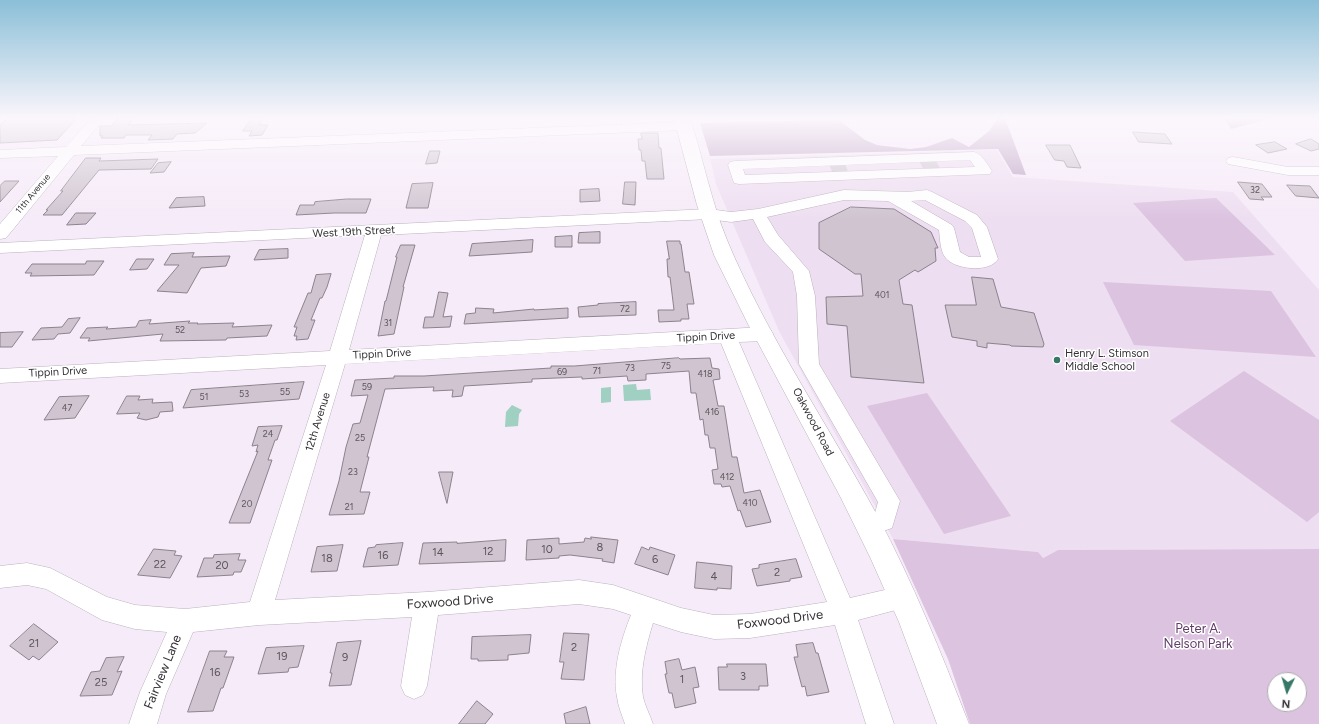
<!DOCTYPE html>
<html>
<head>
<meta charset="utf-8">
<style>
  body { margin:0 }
  #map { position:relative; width:1319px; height:724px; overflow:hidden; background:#f6ebf8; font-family:Figtree,sans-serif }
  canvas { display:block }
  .north { position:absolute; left:1267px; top:672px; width:40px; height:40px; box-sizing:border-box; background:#fff; border:1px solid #aeadaf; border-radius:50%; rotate:185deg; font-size:11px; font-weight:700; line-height:16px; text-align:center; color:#353136 }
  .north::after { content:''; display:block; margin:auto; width:14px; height:18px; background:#367766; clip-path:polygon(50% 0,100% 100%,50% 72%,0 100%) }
</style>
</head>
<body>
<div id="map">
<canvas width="1319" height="724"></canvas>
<div class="north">N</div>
</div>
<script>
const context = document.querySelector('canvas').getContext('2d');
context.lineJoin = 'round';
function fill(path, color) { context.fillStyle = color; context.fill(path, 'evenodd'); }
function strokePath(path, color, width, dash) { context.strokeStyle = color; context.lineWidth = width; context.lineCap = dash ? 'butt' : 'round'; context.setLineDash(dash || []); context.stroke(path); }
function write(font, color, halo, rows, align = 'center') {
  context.font = font + ' Figtree,sans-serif'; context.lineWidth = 3; context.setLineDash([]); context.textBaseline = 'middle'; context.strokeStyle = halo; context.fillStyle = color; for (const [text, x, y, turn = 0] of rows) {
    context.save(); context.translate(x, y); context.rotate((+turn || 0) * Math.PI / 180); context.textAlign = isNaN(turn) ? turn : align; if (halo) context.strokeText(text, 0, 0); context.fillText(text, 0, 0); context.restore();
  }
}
const built = new Path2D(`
  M997,150L1013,177L1233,192L1319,290V549L1058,550L1042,558L1038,552L893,539L779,331L716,184L710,159Z`);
const green = new Path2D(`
  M1216,198L1275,255L1185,261L1133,203Z
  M1103,282L1271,291L1316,357L1134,345Z
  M1244,371L1319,420V512L1307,522L1170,421Z
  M927,393L1011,516L944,534L867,406Z
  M893,539L1038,552L1043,558L1058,550L1319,549V724H970L948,659ZM1275,680H1299V704H1275Z`);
const forest = new Path2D(`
  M998,118H1005L1026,175L1013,174L998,149L710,156L700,123L839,120L865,140L877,145L910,149L926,147L952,138L969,147L989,131Z
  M1224,118H1273L1231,129Z`);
const water = new Path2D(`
  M636,384L637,390L650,389L651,400L624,401L623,385Z
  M611,387V402L601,403V388Z
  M512,405L522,410L519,414L518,426L505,427L506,412Z`);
const building = new Path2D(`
  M8,118H77L57,140L0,143V125Z
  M118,118H134L128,125L207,123L195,133L177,134L173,139L148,140L152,135H126L124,138H101L103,136H100V126H111Z
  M252,118H264L259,125H268L262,135L249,136L252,131H243Z
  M1133,132L1165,134L1172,144L1139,142Z
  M641,133H658L659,148H661L664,179H647L645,161H642L641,150H639L638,139H642Z
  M1311,139L1319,144V149L1311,151L1296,144Z
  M1275,142L1287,149L1268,153L1256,145Z
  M1046,145H1070L1081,168L1067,167L1064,161L1055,160Z
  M430,151H440L437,163L426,164Z
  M86,158H101L99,161L158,159L151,169L99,170L62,215H43L48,210H46L63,191H61Z
  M171,162L164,172L150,173L158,163Z
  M5,181H19L0,202V186Z
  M625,182H636L635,205L623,204Z
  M1238,182L1262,184L1272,197H1261L1264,200L1250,199Z
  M433,183L428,208H406L412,184Z
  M1287,185L1310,186L1319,198L1296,196Z
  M599,189L600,201L580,202V190Z
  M204,197L205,206L169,208L176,198Z
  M347,199H371L366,213H334L296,215L300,205H314L315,202Z
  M851,207L894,209L931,232L938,248H935L936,261L918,272L915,270L899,280L903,304L912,305L924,383L851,377L847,326L827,324L826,297L863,296L861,274H855L819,249V223Z
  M76,213H96L86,224L67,225Z
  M600,232V243H578L579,233Z
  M572,236V247H555V237Z
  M533,240L532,252L469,256L472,244Z
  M667,241H680V244H681L685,272H689L694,304H687L689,319H681V321L659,322L658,310H674L670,277H668L667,259H669Z
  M401,245H415L403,287H404L394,334L378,336L385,301H386L397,257H396Z
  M288,249V258L254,260L259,250Z
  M194,253L192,257L230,256L226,266L201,268L187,293L157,291L179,265H164L171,254Z
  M137,259H154L147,269L130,270Z
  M87,261H104L94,275L30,276L32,273H25L32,264H85Z
  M331,274L327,287L322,298H320L311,320H315L308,339L296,340L297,336H294L297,327H294L308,293H311L316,275Z
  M972,277L993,279L1001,307L1034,313L1044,344L1043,347L1011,346L1010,345L987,343V348L977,346V341L952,337L945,305H976Z
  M439,292L448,293L443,317L452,316L450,327L423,328L425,317H433Z
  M636,302V315L579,317L578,307L598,305V304Z
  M476,308L494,309L493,313L534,309V310L568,308V318L464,324L466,314L475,313Z
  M80,318L70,333L58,334L54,339L32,340L41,328L62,327L68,319Z
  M151,320L149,324L190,321L188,323H198L197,324L234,323L232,327L272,325L267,336L227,338L226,340L160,341L163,334L88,341L90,338H80L87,328L108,327L106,329L136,327L139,321Z
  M23,332L12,347H0V333Z
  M679,358L680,359L710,358L712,368L719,369L720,379L713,380L718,406H724L732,457H737L744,493L760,490L771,522L746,527L740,510L738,511L730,486L722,487L721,484H714L712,470L718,469L715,448H710L708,435H705L703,419L700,420L696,393H691L689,371L646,374V380L628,381L627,376L582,379V377L532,379V382L464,386L462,396L452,397L453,390L433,391L434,387L385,389L367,457H369L360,492H370L364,514L329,515L339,481L346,447L353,424L360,423L368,395L351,396L355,380L394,378V376H424L551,368V366H574Z
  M304,382L299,399L183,408L191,390Z
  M89,396L75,418L44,420L59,397Z
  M127,396H140L138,400L153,399L152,403L172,402L173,411L160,412L158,417L146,420L137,418L140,413L117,414Z
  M282,426L277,440H275L268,460H272L250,523H229L258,451L256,452L258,445L252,446L258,427Z
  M439,472H453L447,503Z
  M591,537L618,540L614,563L602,561L603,559L570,555L559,556V558L526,560L527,540L559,538V544L584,542L585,538L591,539Z
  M506,540L505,561L419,564L423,543L457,542V543Z
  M403,543L398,565L363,567L368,548L375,547L376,545Z
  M343,545L337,571L311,572L317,547Z
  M642,547L649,550L650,547L675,555L668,575L635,564Z
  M154,549L176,551L174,555L182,556L170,578L138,575Z
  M240,554L238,560H246L241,572H234L233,575L197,577L204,558H213L214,555Z
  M796,559L802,577L790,579V581L757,586L752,569L759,568V565Z
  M697,562L732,566L731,589L717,588V590L695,588Z
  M34,624L58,642L39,660L33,656L29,660L10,646Z
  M564,633L589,634L584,680L561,679L564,662H560Z
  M531,635L529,653L508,655V660L478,661V659H471L472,637Z
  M361,641L351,685L329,686L332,673H330L337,643Z
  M813,643L816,653H818L829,692L807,696L805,686L802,687L794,657H798L796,645Z
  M304,646L298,667L289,668L288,672L258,674L266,648Z
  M210,651H227L224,657H234L223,688H221L213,711L188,712Z
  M124,657L117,672L122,671L112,695L80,696L91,672L100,671L106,658Z
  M679,659L682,670L695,667L699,687L693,688L696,703L675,708L672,693H669L665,674H667L665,662Z
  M727,664H766L768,686H759V690H719L718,667H727Z
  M477,701L493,714L485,724H459Z
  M586,707L590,724H566L564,714Z`);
const minorTunnel = new Path2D(`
  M926,158L934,173
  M836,161L842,177`);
const minor = new Path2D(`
  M91,118H105L81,146L684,122L689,123L691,126L689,129L684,130L74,155L6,238L0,239V224L58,156L0,158V150L66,147Z
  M974,152C982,154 987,164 992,171L990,174L739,184L734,183L728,165L730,162L735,161ZM970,160L975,167L745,175L743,169Z
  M1233,157L1288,167H1319V175H1288L1228,164L1226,161L1228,158Z
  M844,190L908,192L927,190L932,192L977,215L987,227L998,259C990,273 954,270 945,257C940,250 940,238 939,230L888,201L844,200L767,217L778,235L809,271L815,296L819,364L900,501L892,528C881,532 871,536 860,532L857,525L860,518L875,513L878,502L799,364L797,296L793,272L765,242L753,219L731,222L709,219L381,235L349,350L764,327L770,329L773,334L770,339L764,341L739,342L850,598L902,586L911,590L914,598L911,606L858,620L894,724H866L835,625L750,638L714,639L681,632L653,623C646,646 639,672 643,697C645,706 650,715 653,724H625C622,715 618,706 617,697C612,670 621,640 631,615L613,609L579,604L438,615L427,686L423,695L414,699L405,695L401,686L412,617L259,625L193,632L166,694L157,724H129L140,692L167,632L135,629L102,620L46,589L27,585L0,588V566L27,563L50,568L107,597L135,605L185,609L250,602L326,365L0,383V369L330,351L365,235L0,253V243L709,209L731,212L758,209ZM925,200L965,221L972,228L981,257H969L960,252L954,228L952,225L911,201ZM721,343L827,602L750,614L714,615L681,608L613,585L579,580L427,592L275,600L345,364Z`);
const major = new Path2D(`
  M674,118H690C703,158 711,201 727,240C767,336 827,423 877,515C913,582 941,653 969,724H937L899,622L870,557L841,498L748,324L714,255L697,205Z`);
const markers = [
  [1057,360,4,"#367766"]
];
const numberNames = [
  ["32",1255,190],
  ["401",882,295],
  ["72",625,309],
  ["31",388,323],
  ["52",180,330],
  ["75",666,366],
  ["73",630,368],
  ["71",597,371],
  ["69",562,372],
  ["418",705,374],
  ["59",367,387],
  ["55",285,392],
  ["53",244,394],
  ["51",204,397],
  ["47",67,408],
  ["416",712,412],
  ["24",268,434],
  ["25",360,438],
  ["23",353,472],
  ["412",727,477],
  ["410",750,503],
  ["20",247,504],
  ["21",349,507]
];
const farStreetnames = [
  ["11th Avenue",33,194,-50]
];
const streetNames = [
  ["West 19th Street",354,232,-3],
  ["Tippin Drive",706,337,-3],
  ["Tippin Drive",382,354,-3],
  ["Tippin Drive",58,372,-3],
  ["12th Avenue",318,422,-73],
  ["Oakwood Road",813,422,62]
];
const poiNames = [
  ["Henry L. Stimson",1065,354],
  ["Middle School",1065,367]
];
const nearNumbernames = [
  ["8",600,548],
  ["10",547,550],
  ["12",488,552],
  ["14",438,553],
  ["16",383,556],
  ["18",327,559],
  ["6",655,560],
  ["22",160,565],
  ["20",222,566],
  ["2",777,573],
  ["4",714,577],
  ["21",34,644],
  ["2",574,648],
  ["19",282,657],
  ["9",345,658],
  ["16",215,673],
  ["3",743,677],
  ["1",682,680],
  ["25",101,683]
];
const nearStreetnames = [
  ["Foxwood Drive",450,602,-4],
  ["Foxwood Drive",780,620,-7],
  ["Fairview Lane",163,672,-68]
];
const nearParknames = [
  ["Peter A.",1198,629],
  ["Nelson Park",1198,644]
];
fill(built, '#eedef1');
fill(green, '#dcc3e0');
fill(forest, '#bfa4c4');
fill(water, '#9fd0c1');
fill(building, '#cfc4d0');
strokePath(building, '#8c828d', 1);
strokePath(minorTunnel, '#cfc6d1', 15, [15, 8]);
strokePath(minor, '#bbb1bd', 1);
strokePath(major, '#bbb1bd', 1);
fill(minor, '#fff');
fill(major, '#fff');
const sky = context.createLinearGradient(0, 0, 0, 219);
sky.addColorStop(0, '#8bbfd8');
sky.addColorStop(0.54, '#fbf6fc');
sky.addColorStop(1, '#fbf6fc00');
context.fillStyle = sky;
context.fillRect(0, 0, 1319, 219);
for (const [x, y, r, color] of markers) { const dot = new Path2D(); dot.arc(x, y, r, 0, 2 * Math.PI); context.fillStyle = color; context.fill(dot); strokePath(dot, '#fff', 1.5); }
write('9px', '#5c565c', null, numberNames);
write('9px', '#353136', '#fff', farStreetnames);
write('11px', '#353136', '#fff', streetNames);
write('11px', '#353136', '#fff', poiNames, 'left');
write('11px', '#5c565c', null, nearNumbernames);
write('13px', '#353136', '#fff', nearStreetnames);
write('13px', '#613c68', '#fff', nearParknames);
</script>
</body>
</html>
